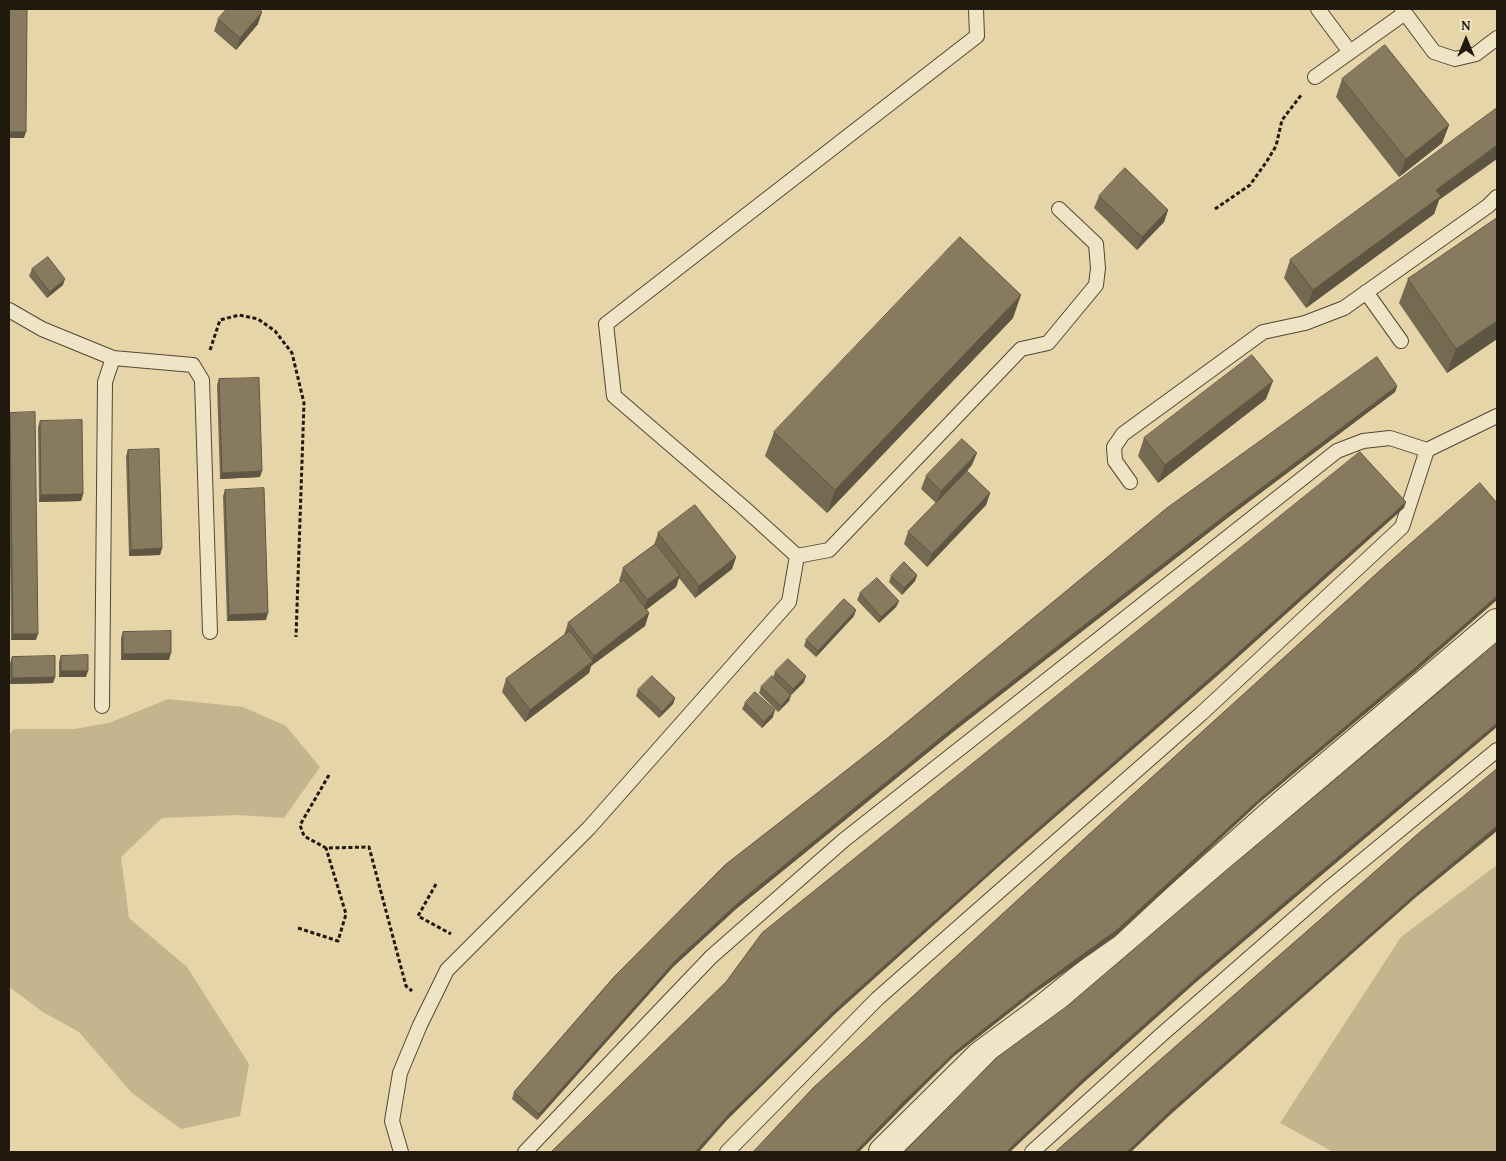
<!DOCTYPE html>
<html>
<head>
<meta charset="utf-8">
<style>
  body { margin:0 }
  #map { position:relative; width:1506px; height:1161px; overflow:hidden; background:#e6d5a8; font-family:"Gentium Book Plus",serif }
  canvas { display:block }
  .frame { position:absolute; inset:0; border:10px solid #21180e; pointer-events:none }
  .north { position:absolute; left:1441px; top:15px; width:50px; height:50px; -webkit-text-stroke:4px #efe4c6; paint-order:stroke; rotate:0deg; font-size:14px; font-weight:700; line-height:20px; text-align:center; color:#21180e }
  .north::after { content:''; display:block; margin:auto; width:18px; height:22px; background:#21180e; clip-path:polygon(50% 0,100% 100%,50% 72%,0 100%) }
</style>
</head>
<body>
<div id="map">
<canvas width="1506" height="1161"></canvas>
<div class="frame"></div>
<div class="north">N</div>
</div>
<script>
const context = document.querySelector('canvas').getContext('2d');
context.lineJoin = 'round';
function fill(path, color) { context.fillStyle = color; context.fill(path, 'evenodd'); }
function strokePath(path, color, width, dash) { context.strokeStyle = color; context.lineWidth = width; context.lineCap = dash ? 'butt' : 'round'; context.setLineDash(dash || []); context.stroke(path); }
const green = new Path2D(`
  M168,699L243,707L286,726L320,767L284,818L238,815L162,818L121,857L129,918L187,967L249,1064L240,1116L181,1129L132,1093L79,1032L43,1012L9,987V735L14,729H74L109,723Z
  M1497,865V1152H1333L1280,1123L1401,937Z`);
const path = new Path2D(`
  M1215,209L1250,185L1267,161L1276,146L1282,120L1302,94
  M210,350L220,320L239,315L258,319L275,331L292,353L304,403L296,637
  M329,775L300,825L304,836L326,848L369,847L406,986L412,991
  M436,884L418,916L451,934
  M298,928L338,941L346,914L326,848`);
const lane = new Path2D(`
  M1318,9L1350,52
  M1402,9L1434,52L1455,59L1476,54L1497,38
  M1315,77L1405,13
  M1366,292L1401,341
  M9,310L42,329L113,358L193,365L202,380L210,632
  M1130,482L1115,461L1114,447L1123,434L1263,332L1305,323L1344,308L1488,206L1497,197
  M797,556L829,550L1021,349L1048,343L1096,285L1098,268L1096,244L1059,209
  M102,706L105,382L113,358
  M401,1152L392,1121L400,1073L420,1025L447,970L589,828L789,602L797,556L743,507L614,396L606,324L977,36L976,9
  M525,1152L711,957L844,840L1337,451L1363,441L1390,438L1427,450
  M727,1152L877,999L1202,713L1402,527L1427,450L1497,416
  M1032,1152L1160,1036L1328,889L1497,750`);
const street = new Path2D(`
  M883,1152L981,1055L1038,1013L1139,932L1281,806L1497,623`);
const wall = new Path2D(`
  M218,19L258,24L236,50L214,31Z
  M1342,79L1449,125L1442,143L1399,177L1336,97Z
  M1099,196L1168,210L1164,222L1137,250L1094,208Z
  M1439,200L1434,214L1306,308L1284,278L1290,260Z
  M1497,218V339L1447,373L1399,303L1408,279Z
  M32,269L63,285L47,298L29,276Z
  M1013,318L827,513L765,456L774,432Z
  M219,379L260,477L220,479L217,385Z
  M1397,386L1395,392L1230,516L953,732L736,909L673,967L537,1120L512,1099L514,1092L614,977Z
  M1266,399L1158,483L1138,456L1144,438Z
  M10,413L36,640H11L9,481V416Z
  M40,421L83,494L81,501L39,502L38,427Z
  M128,450L162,548L160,555L129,556L126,456Z
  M972,465L967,471L990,493L986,505L927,567L904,544L908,532L936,503L921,489L926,476Z
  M225,490L266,620L227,621L223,496Z
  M658,533L736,557L732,569L695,598L679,578L676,587L646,610L649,613L645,626L591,666L589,673L525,722L502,692L506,679L564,635L568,623L621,583L619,581L623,568L654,545Z
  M917,575L915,581L902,595L889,582L891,576Z
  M860,593L899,601L896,607L879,623L857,600Z
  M854,616L816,657L804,646L806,640Z
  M123,632L169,660H121V638Z
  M61,656L86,677H59V662Z
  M12,657L55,677L53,683L10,684V663Z
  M775,672L804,682L791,695L789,701L778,712L759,693L761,687L773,677Z
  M638,690L675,698L673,704L659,718L636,696Z
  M745,703L773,717L762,728L742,709Z`);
const shadedWall = new Path2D(`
  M262,12L258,24L236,50L240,38Z
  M1449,125L1442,143L1399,177L1406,159Z
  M9,132H26L24,138H9Z
  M1497,145V159L1439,200L1434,214L1306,308L1313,290L1436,190Z
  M1168,210L1164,222L1137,250L1142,237Z
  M65,279L63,285L47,298L50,292Z
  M1021,295L1013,318L827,513L835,490Z
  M1497,321V339L1447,373L1456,349Z
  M1273,381L1266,399L1158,483L1165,465Z
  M1397,386L1395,392L1230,516L953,732L736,909L673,967L537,1120L539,1114L675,961L738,903L955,726L1232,510Z
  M977,453L972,465L937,503L941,491Z
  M262,471L260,477L220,479L222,473Z
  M990,493L986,505L927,567L932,554Z
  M83,494L81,501L39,502L41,495Z
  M1406,502L1404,508L1216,677L1006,860L835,1014L727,1120L699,1152H695L729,1114L837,1008L1009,854Z
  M162,548L160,555L129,556L131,550Z
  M736,557L732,569L695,598L699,586Z
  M680,575L676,587L643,612L647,600Z
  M917,575L915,581L902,595L904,588Z
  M1497,596V600L1414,673L1259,803L1115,937L1032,995L953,1057L902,1108L859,1152H855L904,1101L956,1051L1262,797Z
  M899,601L896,607L879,623L881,617Z
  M856,610L854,616L816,657L818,651Z
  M268,613L266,620L227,621L229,615Z
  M649,613L645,626L591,666L589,673L525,722L530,710L592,663L594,656Z
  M13,634H38L36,640H11Z
  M171,653L169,660H121L123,654Z
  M61,671H88L86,677H59Z
  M806,676L804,682L791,695L793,689Z
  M55,677L53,683L10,684L12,678Z
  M791,695L789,701L778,712L781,706Z
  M675,698L673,704L659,718L662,712Z
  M775,710L773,717L762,728L764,722Z
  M1497,723V727L1310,885L1194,984L1081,1085L1010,1152H1006L1083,1079L1196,978L1313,878Z
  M1497,826V831L1415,898L1170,1115L1131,1152H1127L1172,1109L1418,892Z`);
const building = new Path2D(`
  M9,9H27L26,132H9Z
  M227,9H259L262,12L240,38L218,19Z
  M1385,45L1449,125L1406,159L1342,79Z
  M1497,108V145L1436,190L1441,196L1313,290L1290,260Z
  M1125,168L1168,210L1142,237L1099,196Z
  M1497,218V321L1456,349L1408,279Z
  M960,237L1021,295L835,490L774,432Z
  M48,257L65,279L50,292L32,269Z
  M1252,355L1273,381L1165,465L1144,438Z
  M1377,357L1397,386L1232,510L955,726L738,903L675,961L539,1114L514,1092L614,977L725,865L889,737L1167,508Z
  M259,378L262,471L222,473L219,379Z
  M35,412L38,634H13L10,413Z
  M82,420L83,494L41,495L40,421Z
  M962,439L977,453L941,491L926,476Z
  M159,449L162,548L131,550L128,450Z
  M1360,452L1406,502L1218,671L1009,854L837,1008L729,1114L695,1152H551L726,982L762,933Z
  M967,471L990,493L932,554L908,532Z
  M1480,483L1497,503V596L1416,667L1262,797L1117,930L1035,989L956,1051L904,1101L855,1152H753L813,1088L1097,827L1386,565Z
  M264,488L268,613L229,615L225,490Z
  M695,505L736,557L699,586L658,533Z
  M656,544L680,575L647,600L623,568Z
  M904,562L917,575L904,588L891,576Z
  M877,578L899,601L881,617L860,593Z
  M624,580L649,613L594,656L568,623Z
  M844,599L856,610L818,651L806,640Z
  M171,631V653L123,654V632Z
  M570,631L593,661L530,710L506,679Z
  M1497,644V723L1313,878L1196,978L1083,1079L1006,1152H904L996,1058L1066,1007L1229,868Z
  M88,655V671H61V656Z
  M55,656V677L12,678V657Z
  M788,659L806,676L793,689L775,672Z
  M652,676L675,698L662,712L638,690Z
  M772,676L791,695L781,706L761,687Z
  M755,692L775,710L764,722L745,703Z
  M1497,769V826L1418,892L1172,1109L1127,1152H1055L1420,832Z`);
fill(green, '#c5b58e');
strokePath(lane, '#524734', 16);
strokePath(street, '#524734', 30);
strokePath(path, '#21180e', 3, [4, 2.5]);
strokePath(lane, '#efe4c6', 14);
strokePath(street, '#efe4c6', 28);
fill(wall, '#746951');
fill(shadedWall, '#5e5542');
fill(building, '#877a5e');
strokePath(building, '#5e5542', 1);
</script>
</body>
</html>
